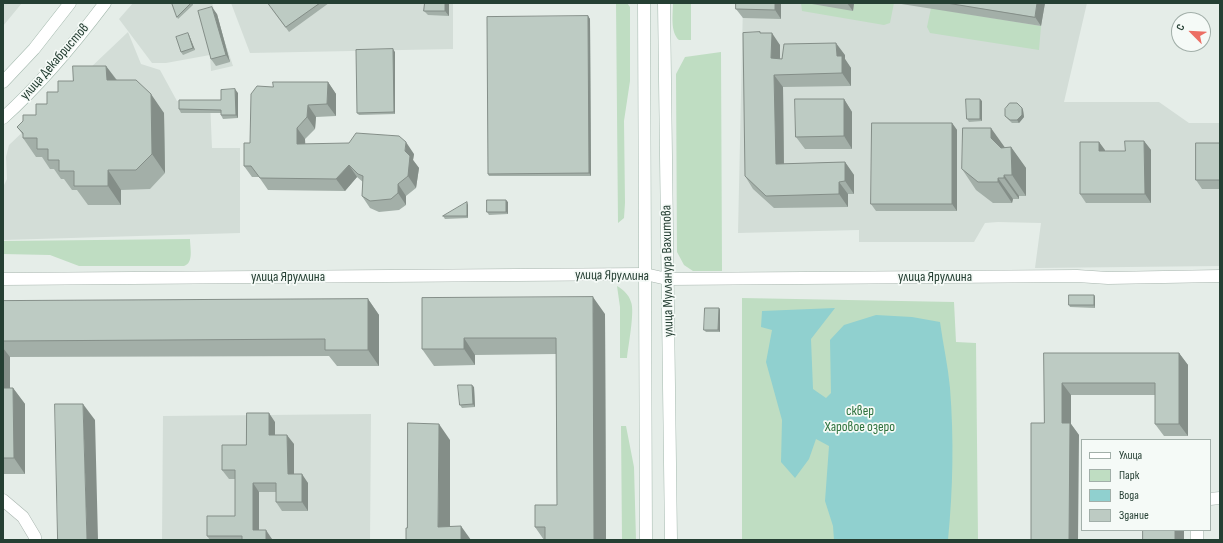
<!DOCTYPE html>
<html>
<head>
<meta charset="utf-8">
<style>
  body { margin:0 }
  #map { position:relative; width:1223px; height:543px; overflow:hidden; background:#e5ede8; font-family:"Sofia Sans Condensed",sans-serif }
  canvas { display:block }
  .frame { position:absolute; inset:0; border:4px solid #253f33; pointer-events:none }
  .legend { position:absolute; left:1081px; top:439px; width:130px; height:92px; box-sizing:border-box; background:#f5faf7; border:1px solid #a2afa9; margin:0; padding:5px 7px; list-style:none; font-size:12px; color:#253f33 }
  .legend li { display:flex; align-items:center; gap:8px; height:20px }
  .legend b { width:20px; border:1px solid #a2afa9 }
  .north { position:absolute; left:1171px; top:12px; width:40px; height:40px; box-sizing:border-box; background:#f5faf7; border:1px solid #a2afa9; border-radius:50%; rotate:294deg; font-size:11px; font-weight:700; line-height:16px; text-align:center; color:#253f33 }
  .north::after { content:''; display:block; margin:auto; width:14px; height:18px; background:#ec6e64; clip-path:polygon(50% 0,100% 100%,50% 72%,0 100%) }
</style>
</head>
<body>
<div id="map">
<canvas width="1223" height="543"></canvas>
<div class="frame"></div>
<ul class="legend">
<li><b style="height:5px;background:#fff"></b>Улица</li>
<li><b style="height:11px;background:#bfddc2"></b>Парк</li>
<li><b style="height:11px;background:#90d0cf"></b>Вода</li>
<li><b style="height:11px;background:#bdcbc3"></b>Здание</li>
</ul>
<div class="north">С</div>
</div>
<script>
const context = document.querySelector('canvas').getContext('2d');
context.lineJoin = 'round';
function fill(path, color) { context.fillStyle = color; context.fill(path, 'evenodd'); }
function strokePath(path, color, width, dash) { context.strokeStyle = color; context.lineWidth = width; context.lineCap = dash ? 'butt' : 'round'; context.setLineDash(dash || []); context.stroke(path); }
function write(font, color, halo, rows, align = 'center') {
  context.font = font + ' "Sofia Sans Condensed",sans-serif'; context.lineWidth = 3.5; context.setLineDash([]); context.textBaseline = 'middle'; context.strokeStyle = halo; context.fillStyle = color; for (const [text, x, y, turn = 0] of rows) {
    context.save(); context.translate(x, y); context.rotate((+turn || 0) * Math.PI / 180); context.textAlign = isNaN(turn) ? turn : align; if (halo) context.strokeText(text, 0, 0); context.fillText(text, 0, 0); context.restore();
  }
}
const built = new Path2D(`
  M3,3H22L3,26Z
  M133,3H212L233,66L211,71L210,55L166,63H152L119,19Z
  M231,3H453V49L250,53Z
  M743,3H1087L1064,102H1159L1189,123H1220V266L1035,268L1041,223L998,222L985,223L974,242H859V230L738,233Z
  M128,32L141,64L160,70L177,101H210L212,148H240V233L3,240V187L7,179L6,157L9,145Z
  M371,414L370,540H162L163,416Z`);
const green = new Path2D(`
  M616,3H627L630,7V81L624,121L625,203L624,218L618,223Z
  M673,3H691V40H679C670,32 673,14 673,3Z
  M801,3H894L890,23L884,25L802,11Z
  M931,8L1041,26L1039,50L930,33L927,27Z
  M721,52L722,271H693L684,265L677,252L676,74L685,57Z
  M190,239C190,248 194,263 184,266H79L50,255L3,254V241Z
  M617,286C624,290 629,295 631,302C635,311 628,347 627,358H620V307Z
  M742,298L954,302L956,342L976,343L978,540H742Z
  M621,426H626L634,467L636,540H622Z`);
const water = new Path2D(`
  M835,308L811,339L813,389L826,398L831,393L830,340L844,325L876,315L912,317L940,322C943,344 948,366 950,388C954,439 953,489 948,540H834L833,526L825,501L829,446L816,439L809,459L795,478L781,462L782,420L766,362L772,330L761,327L762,311Z`);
const minor = new Path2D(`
  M3,279L645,274
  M1210,499L1220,498
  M3,500L23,517L35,537V540
  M1197,530V540`);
const tertiary = new Path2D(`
  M645,274L667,279L1077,276L1108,278L1220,276`);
const secondary = new Path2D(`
  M644,3L646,540
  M664,3L671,540
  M3,82L34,49L70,3
  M3,118C41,84 74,44 105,3`);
const wall = new Path2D(`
  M172,3H193V5L178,19L177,17Z
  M268,3H329L289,32Z
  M425,3H449V16L428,15L424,11Z
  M736,3H781V19L743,18L736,9Z
  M806,3H854L853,11Z
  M895,3H1045L1041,26Z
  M217,14L230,62L216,66L211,59Z
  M588,16L590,19L591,176H489L488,174Z
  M760,32L761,33L780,45V59L845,55V59L851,68V86L783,87L784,164L845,162L854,175V194H848V207L774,208L753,189L745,176Z
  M189,35L195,50L183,55L181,52Z
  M395,52V114L359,115L357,113Z
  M106,66L117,80L164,113L165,173L150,189L121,190V205H88L77,190H72L64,179H61L54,169H50L42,157H36L23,138V135L17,127L36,115L58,92L73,81Z
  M328,82L336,94V116L316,117L315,129L305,139V144L414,154L413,160L419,168L416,188L406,196V205L399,210L379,212L370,208L362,196L363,182L357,177L345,191L268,190L259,177H252L244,166L250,143L273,87Z
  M238,93V118L223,119L221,115V113H181L179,109L221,100Z
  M844,99L852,112V149H805L796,137Z
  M982,101V121L969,122L967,119Z
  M1022,108L1023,110L1024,117L1019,123H1012L1005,116Z
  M952,123L957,130V211H876L871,204Z
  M1144,141L1151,150V203H1086L1080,194L1099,142L1105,151H1125Z
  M1220,143V189H1202L1196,180Z
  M1011,147L1026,168V196H1019V199H1013L1012,203H993L976,190L962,169L1005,148Z
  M508,202V214L489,215L487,212Z
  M468,205V218L445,219L443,216Z
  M1094,295L1095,297V308L1070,307L1069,305Z
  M422,298L605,314L606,540H544L535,527L557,505L556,354L475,355V365L434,366L422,349Z
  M368,299L379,315V366H337L329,356L10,357V388H13L25,404V474H3V301Z
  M719,308L720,310V332H706L704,330Z
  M1044,353H1179L1188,365V436H1164L1155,424V395H1071V424L1079,435L1044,423Z
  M474,387L475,407L462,408L460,405Z
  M275,422V435L294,444V474L308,483V511H282L276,502V492H259V530L272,539V540H210L207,536L235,516V479H229L222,470L246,445Z`);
const shadedWall = new Path2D(`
  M445,3H449V16L445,11Z
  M775,3H781V19L775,10Z
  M847,3H854L853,11Z
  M1037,3H1045L1041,26L1035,17Z
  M212,7L217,14L230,62L226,55Z
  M588,16L590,19L591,176L589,173Z
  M188,33L189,35L195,50L193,48Z
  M772,33L780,45V71L771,58Z
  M836,43L845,55V59L851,68V86L842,73L837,56Z
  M393,49L395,52V114L394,112Z
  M106,66L120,85L107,80Z
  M774,75L783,87L784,176L776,164Z
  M328,82L336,94V116L327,104Z
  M235,89L238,93V118L236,115Z
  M151,94L164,113L165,173L152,154Z
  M844,99L852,112V149L844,136Z
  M980,99L982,101V121L980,119Z
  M308,105L316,117L315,129L307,117Z
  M1022,108L1023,110L1024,117L1019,123L1017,120Z
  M952,123L957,130V211L952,204Z
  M297,128L305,139L306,156L297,144Z
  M991,128L1006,149V159L991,138Z
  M1144,141L1151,150V203L1145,194Z
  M406,142L414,154L413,160L419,168L416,188L408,176L405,151Z
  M1099,142L1105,150V160L1099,151Z
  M1011,147L1026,168V196L1012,175Z
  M845,162L854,175V194L845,181Z
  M349,165L357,177L345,191L336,179Z
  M108,170L121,190V205L108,186Z
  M1004,175L1019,196V199L1004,178Z
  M998,178L1013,199L1012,203L998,182Z
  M839,182L848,194V207L839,194Z
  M398,184L406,196V205L398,193Z
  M506,200L508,202V214L506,212Z
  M467,202L468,205V218L467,216Z
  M1094,295L1095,297V308L1094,305Z
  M593,297L605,314L606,540H594Z
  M368,299L379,315V366L368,350Z
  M719,308L720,310V332L718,330Z
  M464,338L475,355V365L464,349Z
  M3,348L10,357V404L3,394Z
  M1179,353L1188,365V436L1179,424Z
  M1062,383L1071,395V424L1079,435L1078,540H1069L1062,423Z
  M472,385L474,387L475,407L473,404Z
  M13,388L25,404V474L14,458Z
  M83,404L95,420L98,540H87Z
  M269,413L275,422V444L269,435Z
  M439,424L450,440V540L438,527Z
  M287,435L294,444V483L288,474Z
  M302,474L308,483V511L302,502Z
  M253,483L259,492V539L253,530Z
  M461,526L471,540H461Z
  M266,530L272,539V540H266Z
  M1175,530H1184V540H1175Z`);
const building = new Path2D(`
  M172,3H191L177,17Z
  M268,3H320L286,27Z
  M425,3H445V11H424Z
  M736,3H775V10L736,9Z
  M947,3H1037L1035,17Z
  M212,7L226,55L211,59L198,11Z
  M588,16L589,173L488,174L487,17Z
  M760,32V33H772L771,58L782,59L784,44L836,43L837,56H842V73L774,75L776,164L845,162V181L839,182V194L766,196L745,176L743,33Z
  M188,33L193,48L181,52L176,37Z
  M393,49L394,112L357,113L356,50Z
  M73,66H106L107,80H136L151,94L152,154L136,170H108V186H74V171H59V160H48V149H37V138H23V133L17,127L23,121V115H36V104H47V92H58V81H73Z
  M273,82H328L327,104L308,105L307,117L297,128V144L349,143L356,133L399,136L406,142L405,151L410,156L408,176L398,184V193L391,199L370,201L362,196L363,176L358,174L349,165L336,179L260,178L251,166H244V143H250L251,94L257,86L273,87Z
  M235,89L236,115H221V110L179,109V100H221V90Z
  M795,99H844V136L796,137Z
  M966,99H980V119H967Z
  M1010,103H1017L1022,108V115L1017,120H1010L1005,116V109Z
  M872,123H952V204H871Z
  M963,128H991V138L1001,148L1011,147L1012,175H1004V178H998V182H978L962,169Z
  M1125,141H1144L1145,194H1080V142H1099V151H1125Z
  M1196,143H1220V180H1196Z
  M487,200H506V212H487Z
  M467,202V216H443Z
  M1069,295H1094V305H1069Z
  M593,297L594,540H545V527H535V505H557L556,338H464V349H422V298Z
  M368,299V350H325V339L3,341V301Z
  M705,308H719L718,330H704Z
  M1044,353H1179V424H1155V383H1062V423H1070L1069,540H1031V423H1044Z
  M458,385H472L473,404L460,405Z
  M3,388H13L14,458H3Z
  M55,404H83L87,540H58Z
  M247,413H269V435H287L288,474H302V502H276V483H253V530H266V540H242V536H207V516H235V470H222V445H246Z
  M408,423L439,424L438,527L461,526V540H406V528H407Z
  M1143,530H1175V540H1143Z`);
const streetNames = [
  ["улица Декабристов",55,62,-49],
  ["улица Мулланура Вахитова",668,271,-91],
  ["улица Яруллина",612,276,1],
  ["улица Яруллина",288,277],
  ["улица Яруллина",935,277]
];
const parkNames = [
  ["сквер",860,411],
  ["Харовое озеро",860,427]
];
fill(built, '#d3ddd7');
fill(green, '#bfddc2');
fill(water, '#90d0cf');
strokePath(minor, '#a8b5ae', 13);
strokePath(tertiary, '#a8b5ae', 13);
strokePath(secondary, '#a4b9ae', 13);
strokePath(minor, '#fff', 12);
strokePath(tertiary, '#fff', 12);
strokePath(secondary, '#fff', 12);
fill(wall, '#a3afa8');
fill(shadedWall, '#848e88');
fill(building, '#bdcbc3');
strokePath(building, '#848e88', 1);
write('14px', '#253f33', '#f5faf7', streetNames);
write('14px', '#30743f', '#f5faf7', parkNames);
</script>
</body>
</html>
